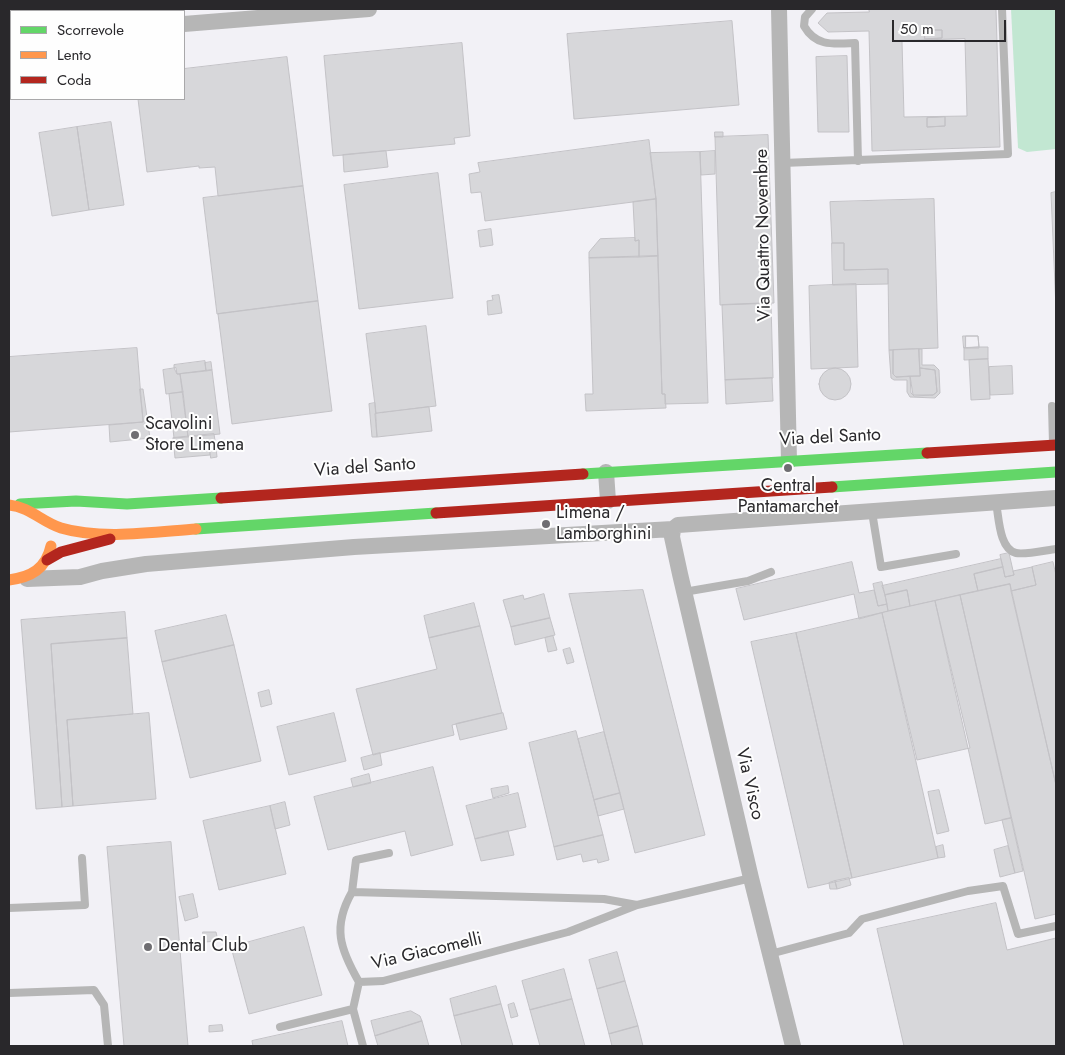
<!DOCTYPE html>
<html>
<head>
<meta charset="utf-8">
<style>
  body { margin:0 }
  #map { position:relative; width:1065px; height:1055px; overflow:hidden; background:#f2f1f6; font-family:Jost,sans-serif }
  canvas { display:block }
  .frame { position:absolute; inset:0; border:10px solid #29282b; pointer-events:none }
  .legend { position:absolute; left:10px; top:10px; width:175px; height:90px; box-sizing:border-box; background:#fefefe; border:1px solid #a9a8aa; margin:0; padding:6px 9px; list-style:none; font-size:15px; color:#29282b }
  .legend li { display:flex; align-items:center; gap:10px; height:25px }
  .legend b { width:25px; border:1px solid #a9a8aa }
  .scale { position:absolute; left:892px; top:20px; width:114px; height:22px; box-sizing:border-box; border:2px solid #29282b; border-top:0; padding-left:6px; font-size:15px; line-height:18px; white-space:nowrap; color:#29282b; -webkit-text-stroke:4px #fefefe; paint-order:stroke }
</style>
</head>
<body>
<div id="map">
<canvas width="1065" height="1055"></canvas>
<div class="frame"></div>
<ul class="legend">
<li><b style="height:6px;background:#63d668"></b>Scorrevole</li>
<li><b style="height:6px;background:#ff974d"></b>Lento</li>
<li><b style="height:6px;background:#b3261e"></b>Coda</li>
</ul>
<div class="scale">50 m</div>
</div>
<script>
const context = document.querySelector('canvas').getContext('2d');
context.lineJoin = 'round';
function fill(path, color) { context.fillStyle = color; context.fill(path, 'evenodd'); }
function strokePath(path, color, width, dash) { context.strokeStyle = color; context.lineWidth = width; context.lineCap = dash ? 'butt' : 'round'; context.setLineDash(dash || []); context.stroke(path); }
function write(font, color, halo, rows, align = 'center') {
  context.font = font + ' Jost,sans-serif'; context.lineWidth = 4; context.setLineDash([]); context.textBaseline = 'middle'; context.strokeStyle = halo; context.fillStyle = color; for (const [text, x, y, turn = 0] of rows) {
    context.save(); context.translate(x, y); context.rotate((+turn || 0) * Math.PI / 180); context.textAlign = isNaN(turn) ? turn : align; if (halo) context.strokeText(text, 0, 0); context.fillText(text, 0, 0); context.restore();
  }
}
const green = new Path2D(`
  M1011,9H1056V149L1027,152L1018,148Z`);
const building = new Path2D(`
  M869,9H996L1000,147L872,151L869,31L828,32L818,23L827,13L869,12ZM925,30H942V38L925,39ZM965,39L967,116L904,117L902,41ZM945,117V126L927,127V118Z
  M732,21L739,105L574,119L567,34Z
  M925,30H942V38L925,39Z
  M462,43L470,136L454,138L455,144L333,156L324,56Z
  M847,56L849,132H818L816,57Z
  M287,57L303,186L218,196L215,167L199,168V166L147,172L138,99H184V69Z
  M945,117V126L927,127V118Z
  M111,122L124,205L89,210L77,127Z
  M77,127L89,210L52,216L39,133Z
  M715,132H723V137H715Z
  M768,135L774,303L720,305L715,137Z
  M649,140L656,199L485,221L481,192L471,193L469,174L480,172L478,163Z
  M386,151L388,167L344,172L343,155Z
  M715,151V174L701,175L700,152Z
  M700,152L708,403L665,404V394H662L656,199L650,153Z
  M438,173L453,298L359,309L344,185Z
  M303,186L318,301L217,314L203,198Z
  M1056,192V309L1051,193Z
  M656,199L658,256L639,257V240L635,241L633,202Z
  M934,199L938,348L889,350L888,269L844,270V243H832L830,202Z
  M491,229L493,245L480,247L478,231Z
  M635,238V241L639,240V257L589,258V252L600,239Z
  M832,243H844V270L888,269V284L833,285Z
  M658,256L662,394H665L666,408L586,411L585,394H593L589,258Z
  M856,284L858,367L811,369L809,286Z
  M499,295L502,313L488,315L487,301L493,300L492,296Z
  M318,301L332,411L232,424L218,314Z
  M771,303L773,378L725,380L722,305Z
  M426,326L436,406L376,413L366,334Z
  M963,336H978L979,347L964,348Z
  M966,336H978L979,348H966Z
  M979,347H988V359L964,360V348Z
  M137,348L143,422L9,432V357Z
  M919,349H922V365H934L939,370L940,393L935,398L910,397L907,392V380H894L891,378L889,350H893V374L896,377L910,376L913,395H933L937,392L935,370L920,368Z
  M919,349L920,376L896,377L893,374V350Z
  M988,359L990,399L971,400L969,360Z
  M205,361L206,371L177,374L174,368V365Z
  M211,362L212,370L206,371L205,363Z
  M1012,366L1013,394L990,395L989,367Z
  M819 384a16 16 0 1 1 32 0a16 16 0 1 1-32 0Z
  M176,368L177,374H180L183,392L166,394L163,370Z
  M920,368L935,370L937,392L933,395L914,396L911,393L910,376H920Z
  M212,370L220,434L188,437L180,374Z
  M772,378L773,401L726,404L725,380Z
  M140,389H143L150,438L110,442L109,425L143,422Z
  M183,392L188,437L174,438L169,394Z
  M375,403L377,437H372L369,404Z
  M429,407L432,431L377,437L375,414Z
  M214,434L216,447H210V455L175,458L173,438Z
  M210,447H216L217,457L211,458Z
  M1009,553L1014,575L1005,577L1000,555Z
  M1001,559L1003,567L974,574L978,591L910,606L907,590L885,595L882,586Z
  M852,562L859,593L874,590L878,606L887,604L888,611L859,619L854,594L744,620L736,589Z
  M1053,562L1056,575V785L1011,591L1036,585L1032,567Z
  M1003,567L1005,577L1014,575L1013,571L1032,567L1036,585L1011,591L1010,584L978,591L974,574Z
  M882,582L887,604L878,606L873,584Z
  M1010,584L1056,785V914L1035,919L960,595Z
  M643,590L705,835L635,853L569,594Z
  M907,590L910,606L888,611L885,595Z
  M544,594L550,618L511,627L503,600L523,595L524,599Z
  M960,595L1011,818L985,824L935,601Z
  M935,601L970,748L917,760L882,613Z
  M474,603L480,626L429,638L424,616Z
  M125,612L127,638L51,644L62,807L36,809L21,620Z
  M882,613L938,858L852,878L796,633Z
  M226,615L234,645L162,662L155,631Z
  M550,618L555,635L515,645L511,627Z
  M480,626L502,713L452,725L454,735L373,755L356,689L437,669L429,638Z
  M796,633L852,878L808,888L751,642Z
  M553,636L557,650L548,652L545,638Z
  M127,638L133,714L67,720L73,806L62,807L51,644Z
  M234,645L261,761L190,778L162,662Z
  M570,648L574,662L567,664L563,650Z
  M269,690L272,704L261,707L258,693Z
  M149,713L156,799L73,806L67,720Z
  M334,713L346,761L289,775L277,727Z
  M503,713L507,729L460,740L456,724Z
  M576,731L603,835L554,847L529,743Z
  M604,732L620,793L594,800L578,739Z
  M380,753L382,765L364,770L361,758Z
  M433,767L453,845L411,856L405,831L328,850L314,797Z
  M369,774L371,783L353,787L351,779Z
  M508,786L509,793L493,798L491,789Z
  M939,790L949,831L937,834L928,792Z
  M518,793L526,827L475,839L466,806Z
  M620,793L624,809L598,816L594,800Z
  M285,802L290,825L275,829L270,806Z
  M270,806L286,874L219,890L203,821Z
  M1011,818L1023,871L1015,873L1002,820Z
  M508,831L514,855L481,861L475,839Z
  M603,835L609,860L598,863L597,859L583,862L581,854L557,860L554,847Z
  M171,842L188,1046H124L107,847Z
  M943,845L945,857L938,858L936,847Z
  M1008,846L1015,873L1000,877L994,850Z
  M849,878L851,885L837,889L835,881Z
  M835,881L837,889H830L829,883Z
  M193,894L198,917L185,921L179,897Z
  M996,903L1007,950L1056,938V1046H904L877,929Z
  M304,927L322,995L249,1014L231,947Z
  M203,932H216L218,941L205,942Z
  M617,952L625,981L597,989L589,960Z
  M564,969L572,999L530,1010L522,981Z
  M625,981L638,1026L609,1034L597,989Z
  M496,986L501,1004L454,1016L450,999Z
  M572,999L585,1046H540L530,1010Z
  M514,1003L518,1016L511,1018L508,1005Z
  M501,1004L513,1046H462L454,1016Z
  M411,1011L420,1016L422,1021L375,1036L371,1021Z
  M342,1021L348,1046H253L252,1041Z
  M422,1021L429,1046H378L375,1036Z
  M222,1025L223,1031L209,1032V1026Z
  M638,1026L643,1046H612L609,1034Z`);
const lane = new Path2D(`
  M812,9L805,17L804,26C816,47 834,44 855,43L858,161
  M783,163L1008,154L1002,9
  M1052,406L1053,444
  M996,503C999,517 999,549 1016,553C1025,555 1047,550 1056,549
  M872,512L881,567L956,554
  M684,592L748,581L771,572
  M352,892L356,860L389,853
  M637,905L568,932L383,981L359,982C340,949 332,927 352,892L604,899L637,905L751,878
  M9,908L85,905L82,858
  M770,954L849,933L862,919L968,891L1003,886L1018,934L1056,926
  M359,982L353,1009L363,1046
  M9,993L94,990L104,1005L108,1046
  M280,1027L353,1009`);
const street = new Path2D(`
  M779,9L789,461
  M184,24L369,9
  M9,40H11
  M606,472L608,501
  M673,529L672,537L680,574L751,878L793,1046
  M673,529L678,525L1056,498
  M27,579L80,577L102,571L146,564L354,547L673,529`);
const fast = new Path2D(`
  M583,474L927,453
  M832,487L1056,472
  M20,504L76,501L127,504L221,498
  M196,529L436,513`);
const slow = new Path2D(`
  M9,505C30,507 42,522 61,528C101,540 155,532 196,529
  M9,580C31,577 46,569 51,546`);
const jam = new Path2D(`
  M927,453L1056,445
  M221,498L583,474
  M436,513L832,487
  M47,560L61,552L110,539`);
const markers = [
  [135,435,5,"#6f6e72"],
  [788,468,5,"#6f6e72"],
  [546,524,5,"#6f6e72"],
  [148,947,5,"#6f6e72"]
];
const streetNames = [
  ["Via Quattro Novembre",764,235,-91],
  ["Via del Santo",830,438,-3],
  ["Via del Santo",365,468,-4],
  ["Via Visco",749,784,77],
  ["Via Giacomelli",427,952,-13]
];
const poiNames = [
  ["Scavolini",145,425],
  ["Store Limena",145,446],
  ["Central",788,487,"center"],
  ["Pantamarchet",788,508,"center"],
  ["Limena /",556,514],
  ["Lamborghini",556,535],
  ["Dental Club",158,947]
];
fill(green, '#c2e7d2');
fill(building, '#d7d7da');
strokePath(building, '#c3c2c6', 1);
strokePath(lane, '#b6b6b6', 8);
strokePath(street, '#b6b6b6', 16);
strokePath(fast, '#63d668', 11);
strokePath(slow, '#ff974d', 11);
strokePath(jam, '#b3261e', 11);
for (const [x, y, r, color] of markers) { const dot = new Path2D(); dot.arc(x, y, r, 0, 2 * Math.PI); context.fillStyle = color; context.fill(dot); strokePath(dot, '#fefefe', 2); }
write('18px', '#29282b', '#fefefe', streetNames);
write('18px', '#29282b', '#fefefe', poiNames, 'left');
</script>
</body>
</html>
